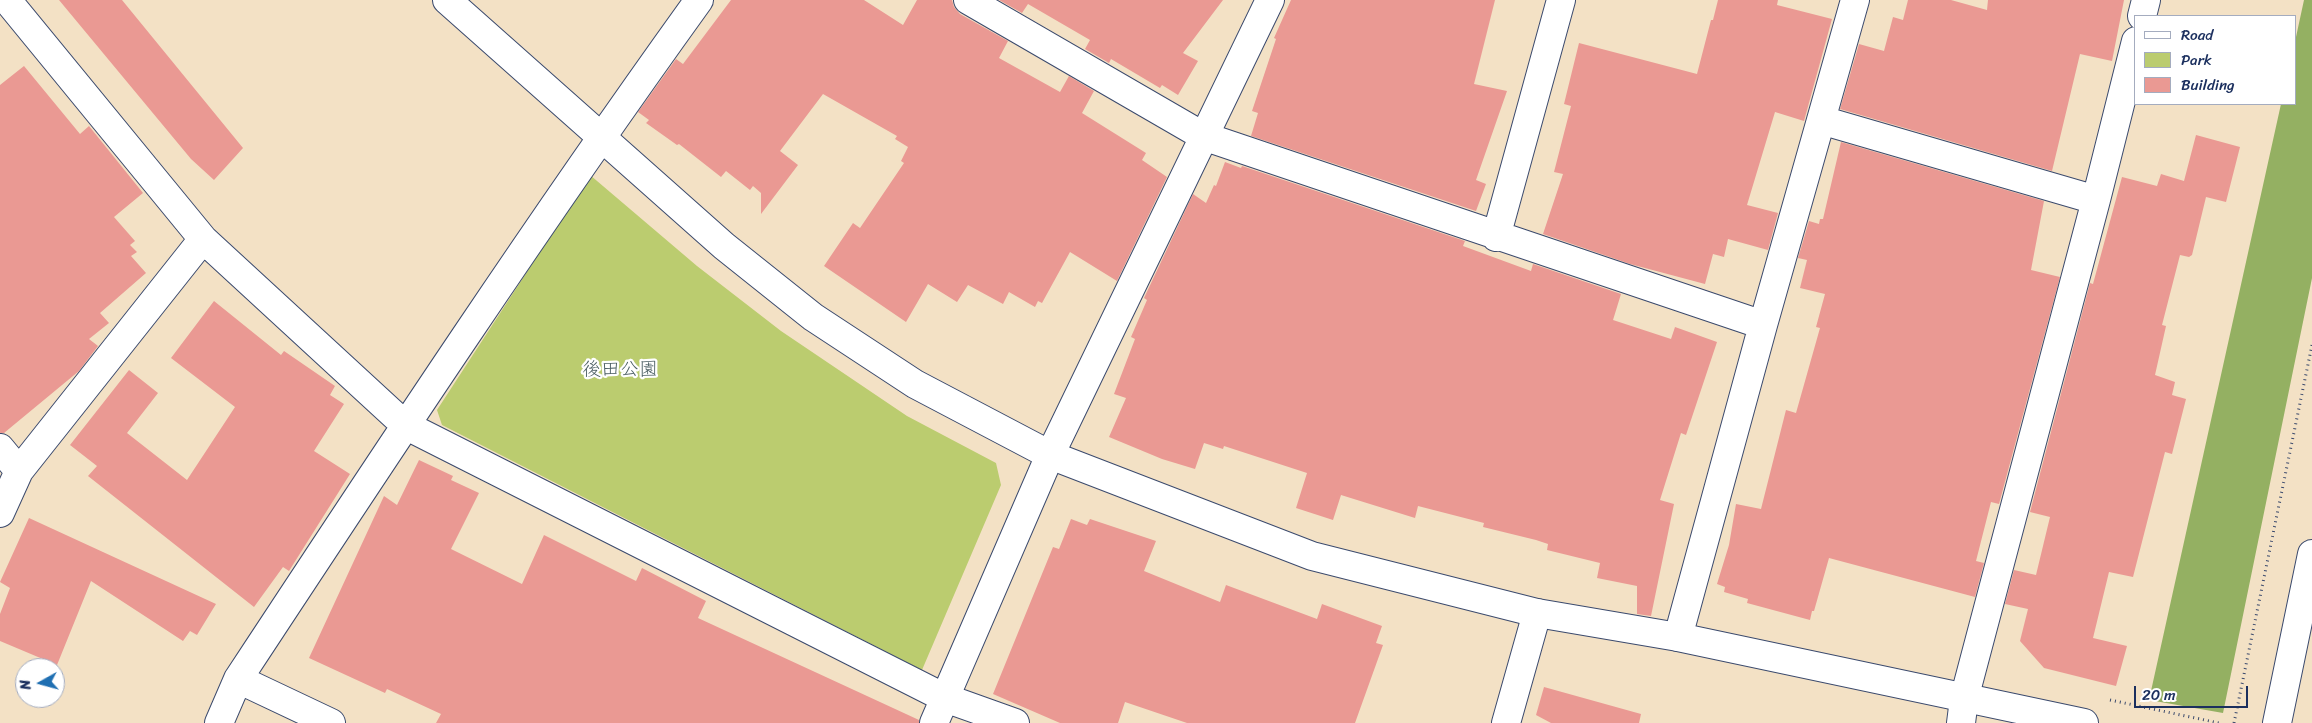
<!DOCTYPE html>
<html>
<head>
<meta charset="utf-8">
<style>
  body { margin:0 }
  #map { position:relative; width:2312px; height:723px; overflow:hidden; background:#f3e1c5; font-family:Sriracha,sans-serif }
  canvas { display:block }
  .legend { position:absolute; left:2134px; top:15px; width:162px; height:90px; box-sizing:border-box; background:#fff; border:1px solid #a4acbf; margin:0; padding:6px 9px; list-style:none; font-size:15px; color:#1b2f5e }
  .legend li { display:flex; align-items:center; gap:10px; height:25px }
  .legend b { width:25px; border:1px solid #a4acbf }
  .north { position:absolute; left:15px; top:658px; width:50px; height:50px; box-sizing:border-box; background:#fff; border:1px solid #a4acbf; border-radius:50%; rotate:263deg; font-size:14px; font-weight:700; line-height:20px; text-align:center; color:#1b2f5e }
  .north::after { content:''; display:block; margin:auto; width:18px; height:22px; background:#1f6fb2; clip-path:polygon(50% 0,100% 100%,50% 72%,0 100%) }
  .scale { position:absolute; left:2134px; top:686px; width:114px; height:22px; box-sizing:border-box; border:2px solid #1b2f5e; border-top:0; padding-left:6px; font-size:15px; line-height:18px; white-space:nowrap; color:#1b2f5e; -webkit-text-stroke:4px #fff; paint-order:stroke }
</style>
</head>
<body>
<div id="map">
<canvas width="2312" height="723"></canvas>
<ul class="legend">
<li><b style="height:6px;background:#fff"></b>Road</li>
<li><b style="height:14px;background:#bbcc6f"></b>Park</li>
<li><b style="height:14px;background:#ea9993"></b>Building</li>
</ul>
<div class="north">N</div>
<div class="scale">20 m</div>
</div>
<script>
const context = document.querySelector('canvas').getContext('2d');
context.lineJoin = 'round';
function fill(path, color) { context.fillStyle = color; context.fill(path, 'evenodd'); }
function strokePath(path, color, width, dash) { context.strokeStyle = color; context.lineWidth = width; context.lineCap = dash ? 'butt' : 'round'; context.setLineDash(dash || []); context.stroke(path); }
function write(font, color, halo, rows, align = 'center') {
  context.font = font + ' Sriracha,"Klee One",sans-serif'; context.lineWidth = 4.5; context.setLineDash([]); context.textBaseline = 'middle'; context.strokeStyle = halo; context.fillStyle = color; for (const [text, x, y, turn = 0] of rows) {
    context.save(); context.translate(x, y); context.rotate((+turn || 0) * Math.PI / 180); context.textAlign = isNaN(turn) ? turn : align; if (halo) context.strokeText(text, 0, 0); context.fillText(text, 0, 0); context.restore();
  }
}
const green = new Path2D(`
  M590,175L697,266L781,331L907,416L996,463L1001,485L922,670L442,425L437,410Z`);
const forest = new Path2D(`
  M2304,0H2312V278L2223,713L2149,700L2281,104H2296V37Z`);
const building = new Path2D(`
  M59,0H122L243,148L214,180L191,159Z
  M731,0H864L903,25L917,0H952L954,7L960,14L1008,41L999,58L1060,92L1069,76L1094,91L1082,113L1146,153L1142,160L1167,177L1117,281L1070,252L1042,303L1038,301L1035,307L1009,292L1003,304L968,285L957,302L928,284L906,322L824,266L853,223L860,228L904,163L901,161L908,147L895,139L897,136L823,94L780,151L798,165L761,214V193L753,186L750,190L726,171L721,177L679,144L677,145L646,123L649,120L638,112L676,59L683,64Z
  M999,0H1223L1183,53L1198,61L1178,95L1162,85L1160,88L1111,59L1109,63L1085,49L1090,40L1028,4L1022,13Z
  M1291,0H1495L1474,84L1507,91L1476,180L1486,184L1476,211L1251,136L1258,113L1252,111L1276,39L1274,38Z
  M1718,0H1778L1777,5L1832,19L1804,121L1775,112L1747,205L1778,213L1768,250L1728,239L1724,257L1713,254L1705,284L1630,264L1543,234L1563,174L1554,172L1571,106L1564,104L1579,43L1697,74L1711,20H1713Z
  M1908,0H1951L1987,10L1988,0H2124L2112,61L2080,54L2052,171L1840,109L1859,44L1884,51L1893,17L1903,20Z
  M24,66L80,134L89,126L143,193L114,217L135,241L130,245L137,252L131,256L146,273L100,313L109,323L89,339L98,346L79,371L4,433H0V85Z
  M2196,135L2240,147L2226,202L2206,197L2192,255L2189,257L2180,255L2162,325L2166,326L2155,375L2175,382L2172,395L2186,399L2172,454L2165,452L2133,577L2109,572L2093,638L2127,646L2116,686L2044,668L2020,641L2028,609L2005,604L2014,570L2036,575L2050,517L2030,512L2090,283L2093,284L2122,177L2157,186L2161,174L2184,181Z
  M1841,142L2044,201L2031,270L2060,277L1999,504L1991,502L1976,561L1984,563L1975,597L1829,558L1814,611H1812L1810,620L1747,603L1748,599L1724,592L1725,587L1717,584L1729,545L1736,504L1761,509L1786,410L1796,413L1820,328L1816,327L1825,294L1800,288L1807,260L1798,258L1809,221L1819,224L1820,219H1823Z
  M1225,162L1241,168L1242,166L1465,241L1463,246L1531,271L1533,264L1621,294L1613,320L1671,339L1675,327L1717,342L1686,435L1681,433L1660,500L1674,504L1651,616L1637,614V586L1597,578L1600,563L1547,550L1548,544L1536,540L1483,527L1484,523L1418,506L1415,518L1341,495L1333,520L1296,508L1307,473L1224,446L1223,449L1204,443L1195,469L1162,459L1109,437L1126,398L1114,394L1135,339L1131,337L1147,300L1144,298L1193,194L1206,203L1214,185L1216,186Z
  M214,301L281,355L284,351L335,386L330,395L344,404L314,451L350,474L289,571L283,567L254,607L88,476L97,466L70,445L129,370L158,393L127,433L187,480L235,407L171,358Z
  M419,460L453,476L451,480L479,493L451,549L522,584L544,535L636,581L642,568L706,601L698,618L919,720V723H436L441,714L387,689L385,693L309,658L384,496L397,505Z
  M29,518L216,604L197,635L190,631L183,641L91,581L57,665L0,641V614L10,588L0,582Z
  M1071,519L1087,525L1090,519L1156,541L1144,571L1220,602L1226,585L1317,619L1322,604L1382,626L1376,643L1383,645L1355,723H1187L1125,702L1118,723H1060L993,694L1053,547L1059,549Z
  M1544,687L1641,714L1639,723H1551L1536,715Z`);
const path = new Path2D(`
  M2110,700L2219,723
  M2234,723L2312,345`);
const street = new Path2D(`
  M7,0L203,239L405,425L945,698L1015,723
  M968,0L1203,136L1763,325
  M2142,16L2146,0
  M1821,120L2096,200
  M1496,237L1561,0
  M0,448L19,471
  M0,513L19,471L203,239
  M1678,637L1763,325L1855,0
  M238,679L331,723
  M219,723L238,679C388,451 539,222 699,0
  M934,723L1050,455L1270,0
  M1506,723L1537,613
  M1961,723L1964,699L2096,200L2136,41`);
const secondary = new Path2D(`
  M447,0L724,246L813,317L915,384L1050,455L1312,556L1537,613L1678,637L2084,723
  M2277,723L2312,554`);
const parkNames = [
  ["後田公園",620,370]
];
fill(green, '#bbcc6f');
fill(forest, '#94b062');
fill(building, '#ea9993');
strokePath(street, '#3b4a6d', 30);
strokePath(secondary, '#3b4a6d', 30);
strokePath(path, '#3b4a6d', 3, [1, 4]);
strokePath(street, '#fff', 28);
strokePath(secondary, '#fff', 28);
write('19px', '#4b5e63', '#fff', parkNames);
</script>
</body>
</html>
